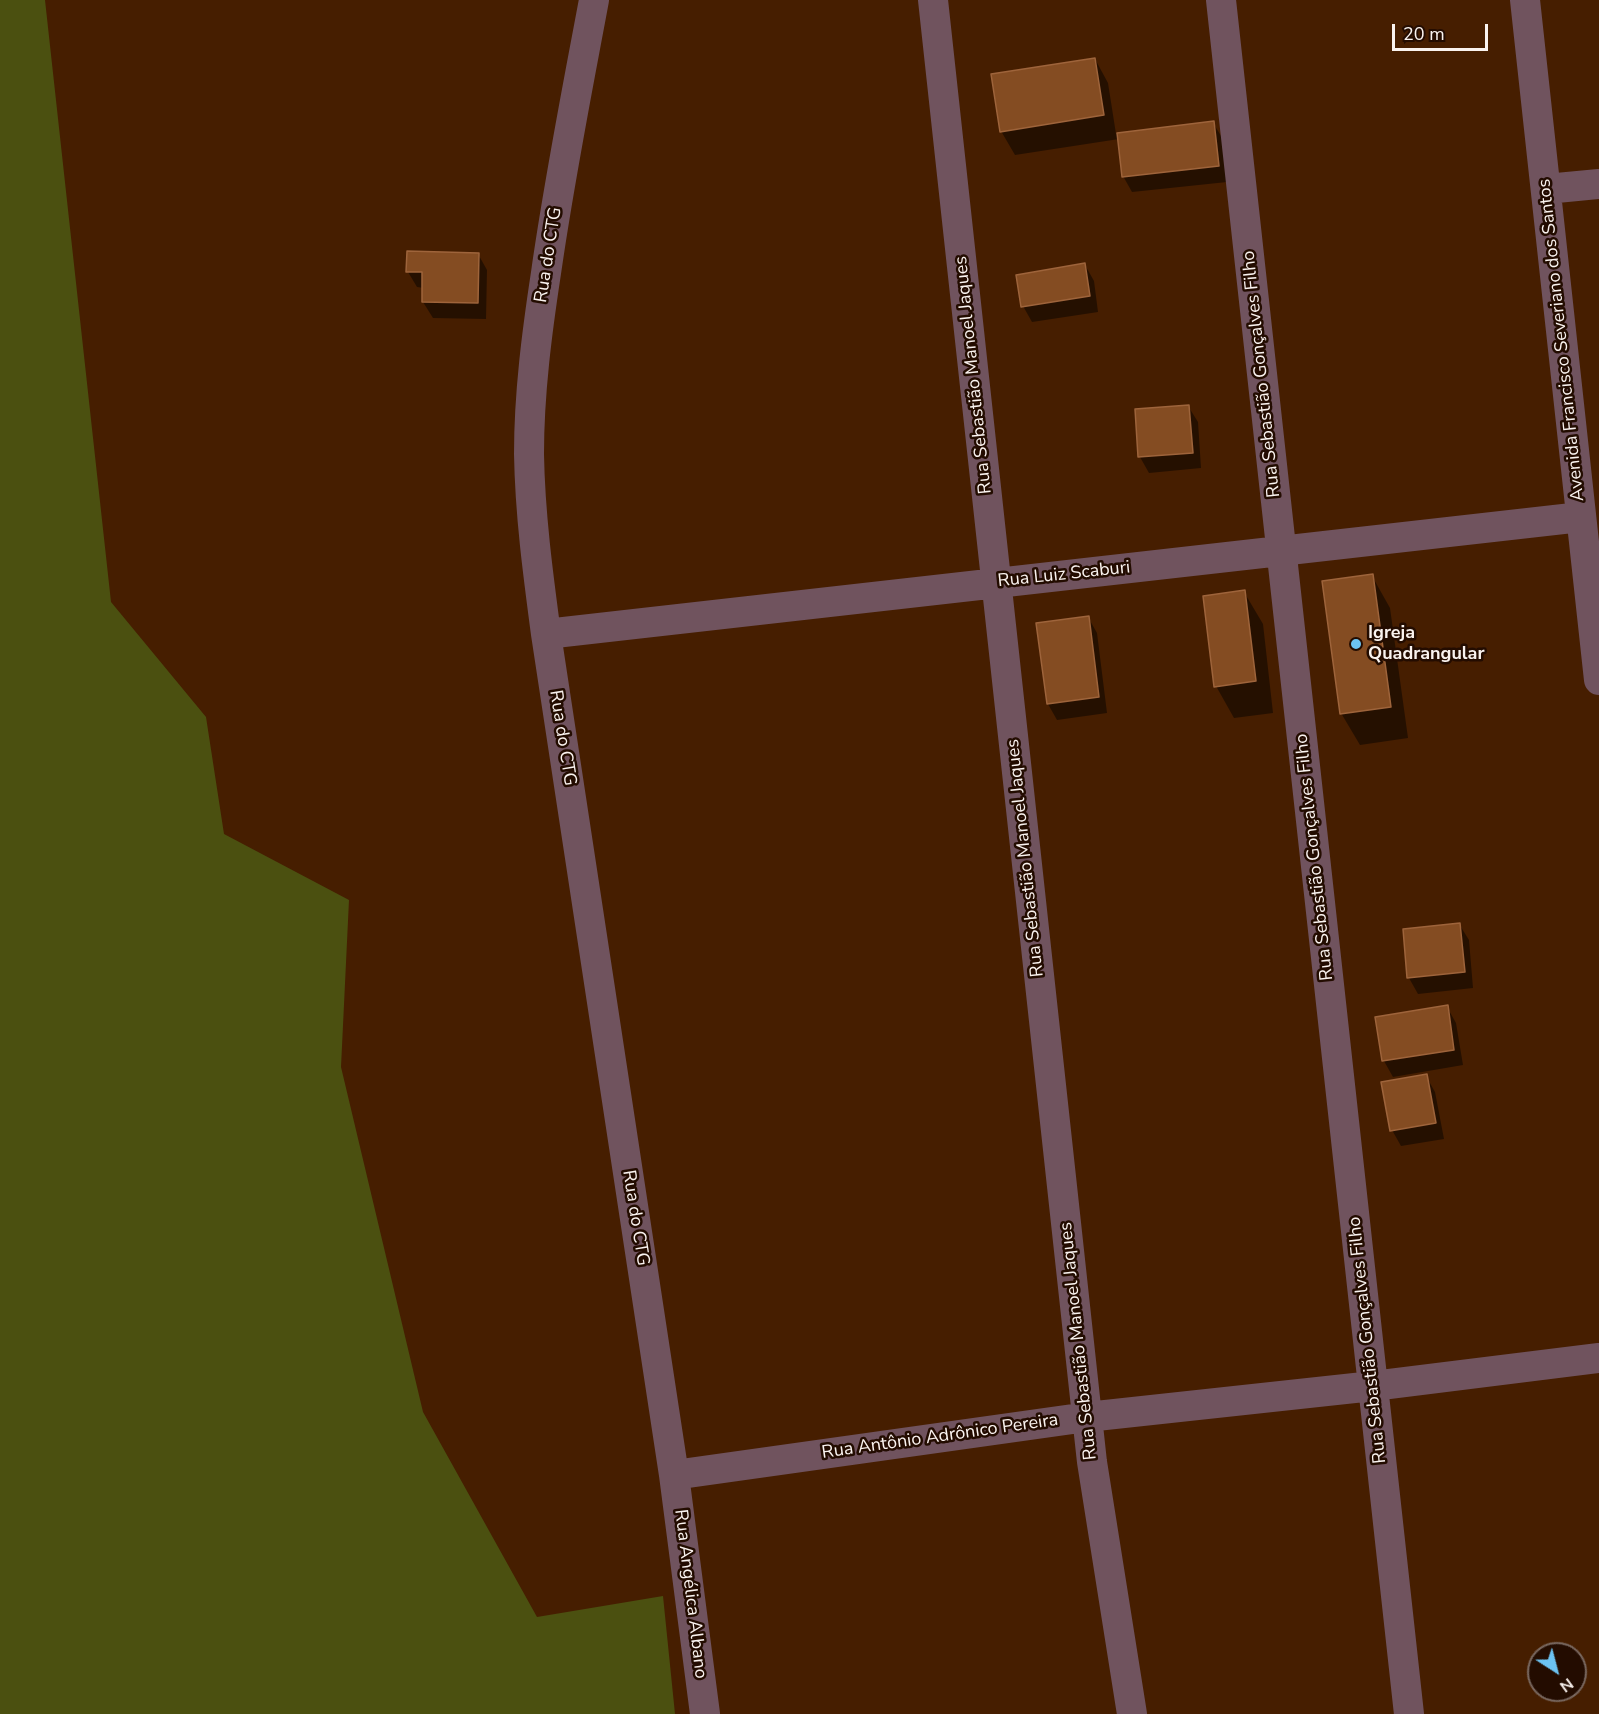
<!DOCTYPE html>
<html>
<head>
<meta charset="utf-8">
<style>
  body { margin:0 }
  #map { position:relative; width:1599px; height:1714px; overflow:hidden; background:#461e00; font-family:"Nunito Sans",sans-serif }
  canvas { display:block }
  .north { position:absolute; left:1527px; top:1642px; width:60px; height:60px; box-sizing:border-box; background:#230c00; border:2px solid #796860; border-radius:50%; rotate:144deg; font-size:16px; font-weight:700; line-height:24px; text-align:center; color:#faf3ef }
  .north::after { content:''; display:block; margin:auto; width:21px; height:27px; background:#6cc3f2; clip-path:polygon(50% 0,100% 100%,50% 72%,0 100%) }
  .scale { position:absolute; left:1392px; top:24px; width:96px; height:27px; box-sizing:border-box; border:3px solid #faf3ef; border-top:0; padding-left:8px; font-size:18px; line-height:21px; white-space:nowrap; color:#faf3ef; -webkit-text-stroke:4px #230c00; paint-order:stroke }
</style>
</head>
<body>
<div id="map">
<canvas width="1599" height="1714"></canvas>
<div class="north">N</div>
<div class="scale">20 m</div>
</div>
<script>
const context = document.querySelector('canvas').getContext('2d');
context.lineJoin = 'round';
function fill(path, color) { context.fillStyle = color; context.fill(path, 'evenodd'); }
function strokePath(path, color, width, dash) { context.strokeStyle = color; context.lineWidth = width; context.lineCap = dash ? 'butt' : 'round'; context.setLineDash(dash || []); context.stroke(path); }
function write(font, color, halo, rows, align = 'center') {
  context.font = font + ' "Nunito Sans",sans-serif'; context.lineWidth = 5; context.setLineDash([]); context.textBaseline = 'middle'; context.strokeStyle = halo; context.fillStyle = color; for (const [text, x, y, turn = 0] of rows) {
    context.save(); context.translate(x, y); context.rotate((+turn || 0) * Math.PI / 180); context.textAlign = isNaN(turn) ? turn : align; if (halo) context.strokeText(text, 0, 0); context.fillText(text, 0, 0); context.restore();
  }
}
const green = new Path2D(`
  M0,0H45L111,602L206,717L224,834L349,900L341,1067L423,1412L537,1617L663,1596L675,1714H0Z`);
const shadow = new Path2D(`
  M1095,59L1108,83L1116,134L1213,123L1223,139L1227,182L1132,192L1123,176L1119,139L1015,155L1001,131Z
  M478,254L487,270L486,319L433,318L423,302L424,288L417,287L408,272Z
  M1085,265L1094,281L1098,312L1032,322L1023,306Z
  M1188,406L1198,422L1201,468L1149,473L1140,457Z
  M1372,576L1390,608L1408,738L1360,745L1341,713Z
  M1244,592L1263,624L1273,713L1234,718L1216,686Z
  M1088,617L1097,633L1107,713L1057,720L1048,704L1038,624Z
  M1459,924L1469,940L1473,988L1418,994L1409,978L1404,930Z
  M1447,1007L1456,1023L1463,1065L1393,1077L1384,1061L1377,1019Z
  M1426,1076L1435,1092L1444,1139L1401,1146L1392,1130Z`);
const building = new Path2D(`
  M1095,58L1104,115L1000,132L991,74Z
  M1214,121L1219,166L1122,177L1117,133Z
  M407,251L479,253L478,303L422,302V272H406Z
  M1085,263L1090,296L1021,307L1016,275Z
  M1189,405L1193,453L1138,457L1135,409Z
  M1373,574L1391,707L1340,714L1322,581Z
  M1245,590L1256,681L1214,687L1203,596Z
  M1089,616L1099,697L1047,704L1036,623Z
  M1460,923L1465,972L1407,978L1403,929Z
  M1448,1005L1454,1050L1382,1061L1375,1017Z
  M1427,1074L1436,1123L1390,1131L1381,1082Z`);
const minor = new Path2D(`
  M594,0C577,91 559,181 546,273C537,332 529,393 529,454C530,514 538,574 546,634L674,1475L705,1714
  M933,0L1092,1462L1132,1714
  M1221,0L1409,1714
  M1525,0L1599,680
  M1546,189L1599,184
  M546,634L1581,517
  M674,1475L1087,1417L1373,1386L1599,1358`);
const markers = [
  [1356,644,6,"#6cc3f2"]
];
const streetNames = [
  ["Rua do CTG",549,255,-81],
  ["Avenida Francisco Severiano dos Santos",1562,340,-96],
  ["Rua Sebastião Gonçalves Filho",1262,374,-96],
  ["Rua Sebastião Manoel Jaques",974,375,-96],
  ["Rua Luiz Scaburi",1064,575,-6],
  ["Rua do CTG",562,738,81],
  ["Rua Sebastião Gonçalves Filho",1315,857,-96],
  ["Rua Sebastião Manoel Jaques",1026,858,-96],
  ["Rua do CTG",635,1218,81],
  ["Rua Sebastião Gonçalves Filho",1368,1340,-96],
  ["Rua Sebastião Manoel Jaques",1079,1341,-96],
  ["Rua Antônio Adrônico Pereira",940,1437,-8],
  ["Rua Angélica Albano",690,1594,83]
];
const poiNames = [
  ["Igreja",1368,634],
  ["Quadrangular",1368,655]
];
fill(green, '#4b5010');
fill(shadow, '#0007');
fill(building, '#844c22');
strokePath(building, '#9e643b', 1.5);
strokePath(minor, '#70535e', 30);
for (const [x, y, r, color] of markers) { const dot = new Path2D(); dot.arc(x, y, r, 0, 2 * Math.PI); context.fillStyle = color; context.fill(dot); strokePath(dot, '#230c00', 2); }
write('18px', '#faf3ef', '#230c00', streetNames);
write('bold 18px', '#faf3ef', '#230c00', poiNames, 'left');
</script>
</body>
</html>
